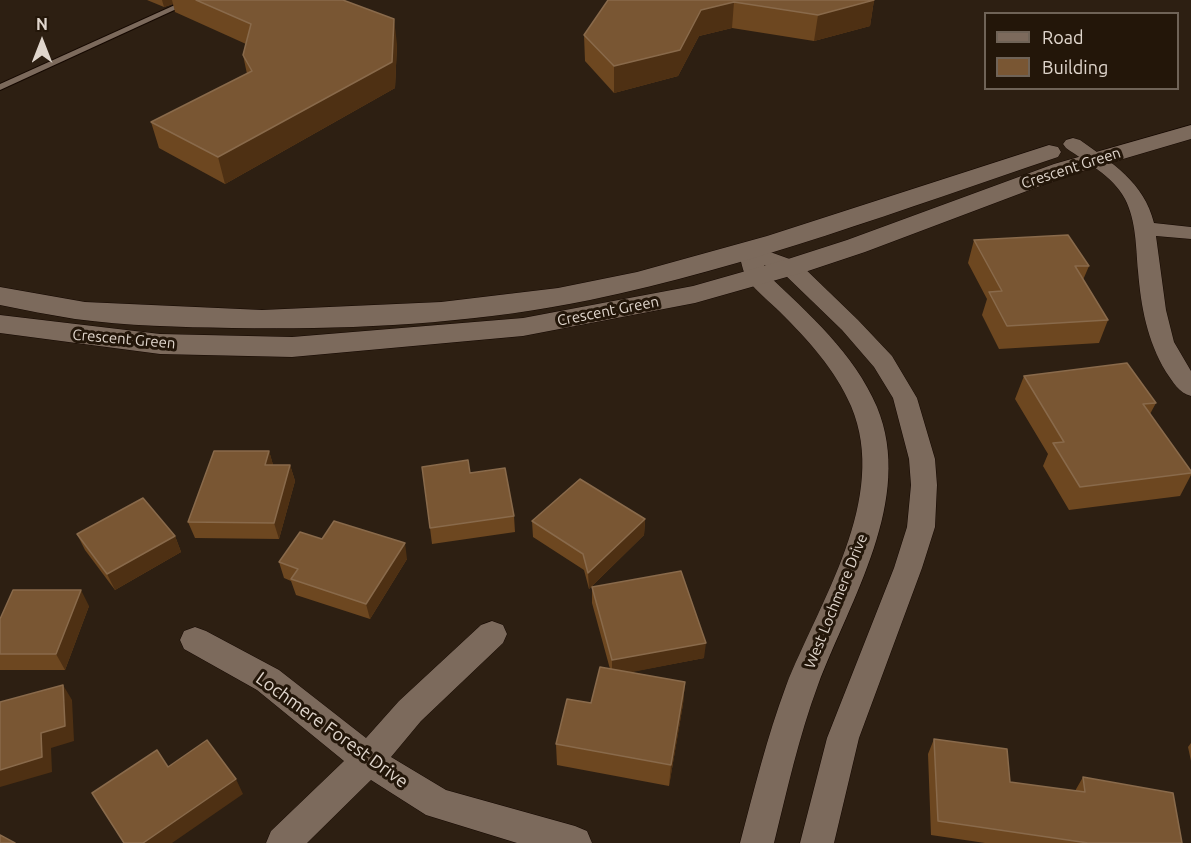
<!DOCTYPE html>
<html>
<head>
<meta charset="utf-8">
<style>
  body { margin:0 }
  #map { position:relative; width:1191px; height:843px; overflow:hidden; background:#2d1f12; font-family:Ubuntu,sans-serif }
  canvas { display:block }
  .legend { position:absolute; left:984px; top:12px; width:195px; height:78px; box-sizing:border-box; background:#231609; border:2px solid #6f6357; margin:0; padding:8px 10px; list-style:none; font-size:18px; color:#e0d6cd }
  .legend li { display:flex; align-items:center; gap:12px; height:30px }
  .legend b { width:30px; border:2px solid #6f6357 }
  .north { position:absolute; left:12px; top:12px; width:60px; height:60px; -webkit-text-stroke:4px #231609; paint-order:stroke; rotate:0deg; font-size:16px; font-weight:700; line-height:24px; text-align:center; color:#e0d6cd }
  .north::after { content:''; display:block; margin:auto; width:21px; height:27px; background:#e0d6cd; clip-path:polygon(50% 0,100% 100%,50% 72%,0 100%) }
</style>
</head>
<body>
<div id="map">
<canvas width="1191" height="843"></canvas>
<ul class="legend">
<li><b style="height:8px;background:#7c6a5c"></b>Road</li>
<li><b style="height:16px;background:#795633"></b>Building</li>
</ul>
<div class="north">N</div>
</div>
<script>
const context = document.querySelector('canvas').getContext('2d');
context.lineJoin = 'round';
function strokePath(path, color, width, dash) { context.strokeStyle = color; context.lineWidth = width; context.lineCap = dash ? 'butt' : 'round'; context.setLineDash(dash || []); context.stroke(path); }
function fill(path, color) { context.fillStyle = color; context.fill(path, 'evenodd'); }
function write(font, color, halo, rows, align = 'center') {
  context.font = font + ' Ubuntu,sans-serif'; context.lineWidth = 6; context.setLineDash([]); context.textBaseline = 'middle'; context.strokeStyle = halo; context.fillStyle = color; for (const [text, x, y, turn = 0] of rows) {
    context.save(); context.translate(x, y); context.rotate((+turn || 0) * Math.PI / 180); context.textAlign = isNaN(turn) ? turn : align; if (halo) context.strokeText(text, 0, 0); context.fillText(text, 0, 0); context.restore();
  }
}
const service = new Path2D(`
  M186,0H196L0,90V84Z`);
const minor = new Path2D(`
  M1073,138L1080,140C1112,163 1144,182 1154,223L1191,227V239L1156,236L1166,310L1174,342L1191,371V396C1179,393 1173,382 1166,372C1147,340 1141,307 1138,271C1136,247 1136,220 1125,199C1113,176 1086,162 1066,148L1063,144L1066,140Z
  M748,244L798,262L858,320L892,356L917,398L935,459L937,485L935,527L922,568L859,738L834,843H800L827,738L894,568L907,527L911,485L909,459L893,398L874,367L842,330L782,272L764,265L767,274C809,314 854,353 877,407C915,499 850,600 818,685C799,736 787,790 774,843H740C754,790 767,737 786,686C819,602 890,498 851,406C835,369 808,340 780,312C770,302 757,292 748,280C742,272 742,260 737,251L740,246Z
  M492,621L503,625L507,634L503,643L421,721L391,757L446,790L575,826L587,831L592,843H517L426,815L371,780L307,843H266L271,831L344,761L257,690L184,649L180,640L184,631L195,627L206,631L279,670L366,738L399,701L481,625Z`);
const tertiary = new Path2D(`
  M1191,125V139L1072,174L865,252L808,271L695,303L523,336L292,357L160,354L0,333V315L160,334L292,337L523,318L693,286L788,259L847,240L1054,164Z
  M1049,145L1058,147L1061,152L1058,157C903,209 749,267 590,300C473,324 351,330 232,328C180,327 127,326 75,319C50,315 25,310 0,305V287L85,302L262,310L441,302L558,288L637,272L767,236Z`);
const wall = new Path2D(`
  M147,0H343L397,44L395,88L225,184L159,148L151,122L247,74L243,55L246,44L175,12L173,4L164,7Z
  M608,0H874L870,26L814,41L732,28L699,36L678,76L614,93L585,61L584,35Z
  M974,240L1089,266L1083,280L1108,320L1099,343L999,349L982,315L987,299L968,263Z
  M1024,376L1156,403L1150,414L1191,471V475L1180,496L1069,510L1043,466L1048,454L1015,399Z
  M269,451L273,465H290L295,481L279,539L195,538L188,522Z
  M470,473L514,516L515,532L432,544L430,528Z
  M645,519L644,535L589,589L584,570L533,537L532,521Z
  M77,534L175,536L181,552L115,590L85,550Z
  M322,539L407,559L370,619L296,595L291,581L284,578L279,562Z
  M592,587L704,658L630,672L685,682L683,704L669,786L557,765L556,744L591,703L610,669L592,603Z
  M89,606L65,670H0V619Z
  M934,739L1010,782L1075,791L1083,777L1182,843H985L931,835L928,754Z
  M1191,743V761L1188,747Z`);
const shadedWall = new Path2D(`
  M162,0H172L173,4L164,7Z
  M874,0L870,26L814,41L818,15Z
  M734,2L732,28L699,36L678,76L614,93V66L701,10Z
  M394,19L397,44L395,88L225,184L218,157Z
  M269,451L274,468L265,465Z
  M290,465L295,481L279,539L274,523Z
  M645,519L644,535L589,589L588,573Z
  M175,536L181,552L115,590L107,574Z
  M405,543L407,559L370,619L366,604Z
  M81,590L89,606L65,670L56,654Z
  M706,643L704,658L612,676V660Z
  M685,682L683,704L669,786L671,765Z
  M63,685L72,700L74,741L51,748L52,772L0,787V770L41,733Z
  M236,779L243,794L172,843H143Z`);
const building = new Path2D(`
  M196,0H343L394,19L392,62L218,157L151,122L252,71L243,55L251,24Z
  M608,0H874L818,15L734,2L701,10L680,50L614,66L584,35Z
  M1068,235L1089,266H1075L1108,320L1007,326L989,292L1002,291L974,240Z
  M1127,363L1156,403L1143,404L1191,471V473L1080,487L1053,443L1064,442L1024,376Z
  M214,451H269L265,465H290L274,523L188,522Z
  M468,460L470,473L505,468L514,516L430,528L422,467Z
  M580,479L645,519L588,573L583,554L532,521Z
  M143,498L175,536L107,574L77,534Z
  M334,521L405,543L366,604L291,579L298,569L279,562L300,532L322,539Z
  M681,571L706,643L612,660L592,587Z
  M13,590H81L56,654H0V619Z
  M600,667L685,682L671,765L556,744L567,699L591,703Z
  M63,685L65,726L41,733L42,757L0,770V702Z
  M934,739L1007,749L1010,782L1085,792L1083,777L1173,793L1182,843H1088L938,821Z
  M207,740L236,779L143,843H124L92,793L157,750L168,767Z
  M0,835L15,843H0Z`);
const streetNames = [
  ["Crescent Green",1071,168,-18],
  ["Crescent Green",608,311,-11],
  ["Crescent Green",124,339,5],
  ["West Lochmere Drive",836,601,-68]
];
const nearStreetnames = [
  ["Lochmere Forest Drive",332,730,36]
];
strokePath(service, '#150801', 2);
strokePath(minor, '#150801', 1);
strokePath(tertiary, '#150801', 1);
fill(service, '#7c6a5c');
fill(minor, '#7c6a5c');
fill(tertiary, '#7c6a5c');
fill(wall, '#6d4720');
fill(shadedWall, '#4e3013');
fill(building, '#795633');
strokePath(building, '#896a4b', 1.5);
write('15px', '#e0d6cd', '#231609', streetNames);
write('18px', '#e0d6cd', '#231609', nearStreetnames);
</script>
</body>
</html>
